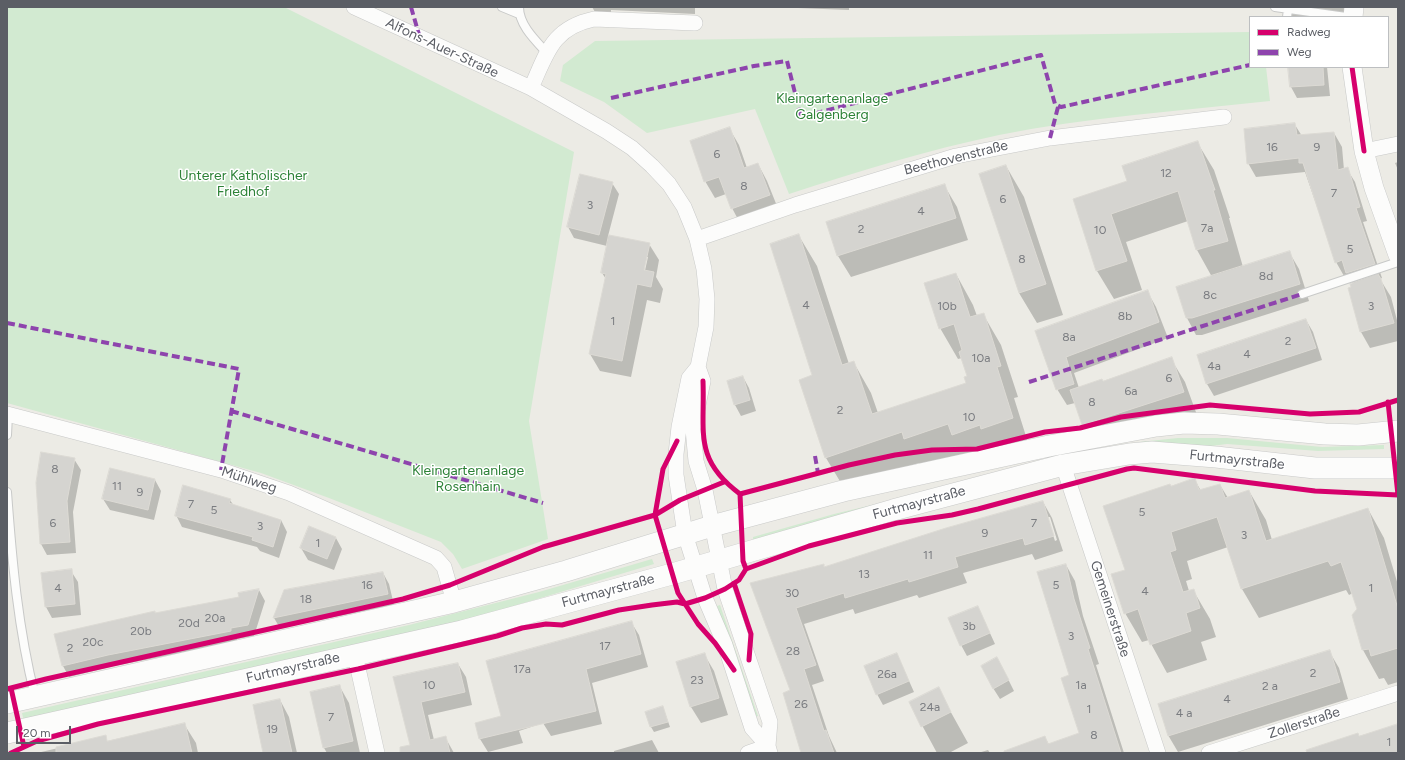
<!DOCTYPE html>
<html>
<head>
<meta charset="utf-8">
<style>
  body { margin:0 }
  #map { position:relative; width:1405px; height:760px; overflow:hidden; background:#ecebe5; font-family:Figtree,sans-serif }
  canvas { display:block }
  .frame { position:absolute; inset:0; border:8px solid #5b5e65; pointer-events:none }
  .legend { position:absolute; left:1249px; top:16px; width:140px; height:52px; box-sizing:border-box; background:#fff; border:1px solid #bdbfc1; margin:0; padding:5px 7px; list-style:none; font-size:12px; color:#5b5e65 }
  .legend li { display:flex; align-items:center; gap:8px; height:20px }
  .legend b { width:20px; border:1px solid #bdbfc1 }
  .scale { position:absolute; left:16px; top:726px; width:55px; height:18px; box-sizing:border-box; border:2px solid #5b5e65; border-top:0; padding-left:5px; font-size:12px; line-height:14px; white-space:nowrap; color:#5b5e65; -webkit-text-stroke:3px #fff; paint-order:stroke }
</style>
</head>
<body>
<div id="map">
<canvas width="1405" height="760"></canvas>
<div class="frame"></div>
<ul class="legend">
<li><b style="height:5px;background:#d6006c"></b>Radweg</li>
<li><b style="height:5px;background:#8e44ad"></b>Weg</li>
</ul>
<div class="scale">20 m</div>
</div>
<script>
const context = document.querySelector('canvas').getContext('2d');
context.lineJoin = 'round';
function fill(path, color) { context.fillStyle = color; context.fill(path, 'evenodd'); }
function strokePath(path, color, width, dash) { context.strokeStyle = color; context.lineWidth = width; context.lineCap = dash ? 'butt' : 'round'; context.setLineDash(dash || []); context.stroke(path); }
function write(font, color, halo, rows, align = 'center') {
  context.font = font + ' Figtree,sans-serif'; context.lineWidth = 3; context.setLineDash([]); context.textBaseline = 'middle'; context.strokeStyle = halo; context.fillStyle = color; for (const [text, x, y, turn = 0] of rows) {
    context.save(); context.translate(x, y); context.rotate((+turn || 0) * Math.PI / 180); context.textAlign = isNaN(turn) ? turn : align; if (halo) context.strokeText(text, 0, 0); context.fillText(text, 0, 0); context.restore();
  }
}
const green = new Path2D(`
  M7,7H284L574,152L529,421L548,539L462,569L453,554L441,542L329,498L261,473L7,403Z
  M1250,32V67H1266L1270,101C1180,111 1088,117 999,135C928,150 859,171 789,194L755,109L647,133L604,102L560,81L563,65L595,41Z
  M1178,438H1227L1322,447L1384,445V449L1318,451L1227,444L1211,446H1141L1139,442Z
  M918,494L753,541V537L834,514Z
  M652,559L654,564L454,624L24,722L22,713L409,625L539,592Z
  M720,605L758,716L755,717L717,606Z`);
const shadow = new Path2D(`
  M592,7H695V14L611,10V13L595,12Z
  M772,7H849V10Z
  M1282,7H1348L1346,17H1287Z
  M1289,67H1327L1330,96L1297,98L1291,87Z
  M1295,125L1302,136L1334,133L1342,147L1344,170L1347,169L1355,182L1367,221L1363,222L1382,278L1380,279L1391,297L1398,324V341L1370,348L1361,332L1352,288L1353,284L1348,275L1344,276L1336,262L1305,172L1256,177L1248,163Z
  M729,128L739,145L747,168L758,164L767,181L779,211L741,225L732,208L726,194L715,198L705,181Z
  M1197,142L1214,170L1230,218H1229L1243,267L1289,252L1299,269L1309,301L1202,335H1196L1187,318L1212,277L1197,250L1188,221L1126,242L1142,290L1114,299L1097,271L1074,200L1128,182Z
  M1398,162V170L1395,163Z
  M1006,166L1024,197L1063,315L1037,323L1019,293Z
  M612,183L619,194L608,236L649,244L659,260L656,277L663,289L660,303L647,300L631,377L600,371L590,354L606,279L602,273L607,246L574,238L568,227ZM646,257H648L644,275L643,274Z
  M944,185L957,207L968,240L851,277L838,256Z
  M799,236L817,266L849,364L854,363L871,393L878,413L967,384L968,376L962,358L958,359L940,328L956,274L973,305L977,316L983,314L1001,345L1018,397L1014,398L1030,449L922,469L919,463L844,488L826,458L800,381L814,376Z
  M1147,291L1156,307L1168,338L1074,373L1079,388L1103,382L1171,359L1185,382L1197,415L1096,448L1083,425L1075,403L1067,405L1057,389L1037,332Z
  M1306,320L1313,332L1322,360L1214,396L1207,384L1198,356Z
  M743,377L749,388L756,411L741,416L735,405Z
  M74,459L81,470L73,512L76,553L47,555L41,544L37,483Z
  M155,480L161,491L154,520L110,510L103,499Z
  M1195,480L1201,491L1220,485L1228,498L1249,491L1266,520L1272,540L1368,509L1384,538L1398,585V682L1388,685L1384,678L1379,679L1363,650L1358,609L1353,593L1349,595L1346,590L1259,618L1242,589L1228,547L1187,561L1192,579L1186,581L1189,591L1193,590L1210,619L1216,637L1201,642L1207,660L1167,673L1149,640L1142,642L1125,613L1127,570L1171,488Z
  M230,500L234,506L281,520L287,532L279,558L260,551L257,547L182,527L176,515Z
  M1043,502L1052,518L1063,551L1035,560L1032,554L963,573L967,583L919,598L917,595L855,614L853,609L804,624L824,681L812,685L829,736L837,753H802L791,691L751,584L823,565L825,568ZM1047,517H1050L1057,540L1055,541Z
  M310,528L336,538L342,549L334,570L308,560L301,548Z
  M1066,565L1075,581L1083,616L1099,664L1096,665L1124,753H1001L1045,738L1049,744L1080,734L1071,676Z
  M71,571L78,582L81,615L52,618L46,607Z
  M383,573L389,584L394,605L280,628L274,618Z
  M259,590L265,601L254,636L237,639V642L114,666L69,677L63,666L56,635L155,612L156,614L240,597Z
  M978,607L995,644L967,656L961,645Z
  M631,622L639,635L648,667L592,683L602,724L551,736L543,723L519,731L523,743L488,752L480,739L476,723L502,717Z
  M1329,651L1339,668L1348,699L1178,752L1168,735Z
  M704,654L714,671L728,715L701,723L691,707L677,663Z
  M897,654L914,692L883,705L877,694Z
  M458,664L466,677L472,705L428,715L434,740L445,737L454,753H407L411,746L394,678Z
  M1003,669L1014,691L1000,699L993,688Z
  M340,687L349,703L360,753H327L324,748Z
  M938,689L968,743L949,753H937L910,703Z
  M280,700L289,717L297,753H264Z
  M663,707L670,727L654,732L651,727Z
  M184,724L196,743L198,753H37L105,737L108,742Z
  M652,740L659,753H614V751Z
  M988,750L990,753H978Z`);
const building = new Path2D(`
  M1288,67H1323L1324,85L1290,87Z
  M1295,123L1297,135L1334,132L1338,170L1348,167L1360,207L1356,208L1375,264L1346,273L1342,260L1335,263L1303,163H1299V158L1247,164L1244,129Z
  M730,127L744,168L758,163L770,195L731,209L719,177L704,182L690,141Z
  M1198,141L1215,190H1213L1228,241L1196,250L1178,191L1111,214L1127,261L1096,271L1073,199L1127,181L1122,166Z
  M1006,165L1046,284L1019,293L979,174Z
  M580,174L613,182L599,235L567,227Z
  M945,184L956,218L837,256L826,222Z
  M799,234L842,365L854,361L872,414L966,383L964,377L967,376L959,352L962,350L954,324L939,329L924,283L956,273L970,317L984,313L1001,366L997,367L1013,418L981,429L980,425L952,435L948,424L904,439L902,432L825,458L799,380L812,375L770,244Z
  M609,235L650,243L644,270L654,272L651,287L637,284L622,361L589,354L606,274L601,273Z
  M1290,251L1300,284L1192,318H1186L1176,287Z
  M1378,274L1381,279L1394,323L1360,332L1348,288L1351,287L1350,284Z
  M1148,290L1159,322L1066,357L1074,384L1056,390L1035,331Z
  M1306,319L1316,348L1206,384L1197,355Z
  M1172,357L1184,392L1082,425L1070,390L1102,379L1103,381Z
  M743,376L750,400L734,405L727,381Z
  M41,452L75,458L67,501L70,542L40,544L36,483Z
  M110,468L155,479L148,510L102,499Z
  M1195,478L1199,490L1220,484L1225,498L1249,490L1266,541L1368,508L1398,609V648L1371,656L1369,649L1362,650L1352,615L1357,609L1341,562L1331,566L1328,561L1241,589L1217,517L1171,532L1176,550L1170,552L1183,592L1194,589L1200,608L1186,613L1191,631L1150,645L1138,609L1124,614L1111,574L1125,570L1103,506L1170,484L1171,486Z
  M183,485L231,499L229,503L281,520L273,547L252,540L253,537L175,516Z
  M1043,501L1054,536L1025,545L1023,538L955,557L958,567L909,582L908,579L845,598L844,593L796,608L816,665L804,669L824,731L826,730L834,753H801L783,693L790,690L750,583L824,564V567L946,528Z
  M309,526L336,537L327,559L300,548Z
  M1066,564L1074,599L1090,648L1088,649L1121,753H1004V751L1045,736L1048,744L1079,733L1061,678L1069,675L1037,572Z
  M72,569L75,604L45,607L41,573Z
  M383,572L388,594L273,618L284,590Z
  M259,589L248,625L231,628V631L108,655L62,666L54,634L155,611V613L239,597L238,593Z
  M978,606L990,633L960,646L948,618Z
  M632,621L641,654L586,669L596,711L479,739L475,723L501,716L486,661Z
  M1330,650L1340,682L1168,736L1158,704Z
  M705,653L719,698L690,707L676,662Z
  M897,653L909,681L876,695L864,666Z
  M997,657L1009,680L993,689L981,666Z
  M458,663L465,692L421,702L430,740L446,736L450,753H400V747L410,745L393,677Z
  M340,685L353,741L323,748L310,692Z
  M939,687L951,712L921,727L909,702Z
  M280,699L292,753H263L253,705Z
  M663,706L668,722L650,727L645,712Z
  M185,723L192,753H56V747L106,735L107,741Z
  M1398,724V753H1307L1306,750L1358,733L1359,736Z`);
const service = new Path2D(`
  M502,7L519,14
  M519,7C519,25 535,40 547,53
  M1275,7L1346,17
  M1287,17L1288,9
  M1302,294L1398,262
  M7,435L8,415
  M7,492C12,560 18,629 35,696`);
const minor = new Path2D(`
  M354,7L531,88L606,131L632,148L652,166L669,184L684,207L697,239L704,269L707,299L706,327L698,367L703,381L693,429L696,461L705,490L725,589L770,722L768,746L770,753
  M531,88C547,53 552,28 594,19L695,23
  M1364,151L1398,144
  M697,239L795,205L956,156L1050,138L1224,117
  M698,367L689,378L679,427L676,454V475L685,534L705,598L725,645L752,728L768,746
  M7,414L221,470L289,493L436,558L444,567L454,602
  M1063,465L1158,753
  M355,655L377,753
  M748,753L768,746
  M1209,753L1398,693`);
const tertiary = new Path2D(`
  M1353,17L1354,7
  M1352,67L1364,151L1374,188L1398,255`);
const secondary = new Path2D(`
  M7,703L454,602L566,571L712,526L843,491L1049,446L1156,426L1184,423L1218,424L1325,434L1358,435L1398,431
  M7,733L462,631L672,574L893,510L1063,465L1129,454L1152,452L1216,457L1315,468H1398`);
const quiet = new Path2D(`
  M411,7L420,38
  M611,98L754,66L787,61L801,117L1041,55L1055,104L1061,107L1250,65
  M1050,138L1058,107
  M7,323L239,369L221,470
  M1029,382L1302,294
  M231,411L543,503
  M815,456L818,473`);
const cycleway = new Path2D(`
  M1352,67L1364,151
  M703,381C705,432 693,459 740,494L743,561L746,569
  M1388,402L1398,495
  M677,441L663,469L655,515L678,593L698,624L715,643L734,670
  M740,494L849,465L895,455L932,450L977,449L1045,432L1080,428L1121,417L1210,405L1310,414L1359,412L1398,400
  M734,583L751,634L749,660
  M11,688L24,747
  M7,689L46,679L403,599L450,585L543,547L655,515L680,500L724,482
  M11,753L37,741L98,724L358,669L497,636L522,628L546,624L562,625L619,610L652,605L677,602L685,604L705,598L725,589L739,580L746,569L809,546L897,523L952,515L978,509L1127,469L1134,468L1315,491L1398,495`);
const numberNames = [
  ["16",1272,147],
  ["9",1317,147],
  ["6",717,154],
  ["12",1166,173],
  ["8",744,186],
  ["7",1334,193],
  ["6",1003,199],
  ["3",590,205],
  ["4",921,211],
  ["7a",1207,228],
  ["2",861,229],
  ["10",1100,230],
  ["5",1350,249],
  ["8",1022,259],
  ["8d",1266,276],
  ["8c",1210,295],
  ["4",806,305],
  ["10b",947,306],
  ["3",1371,306],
  ["8b",1125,316],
  ["1",613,321],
  ["8a",1069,337],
  ["2",1288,341],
  ["4",1247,354],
  ["10a",981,358],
  ["4a",1214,366],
  ["6",1169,378],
  ["6a",1131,391],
  ["8",1092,402],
  ["2",840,410],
  ["10",969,417],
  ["8",55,469],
  ["11",117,486],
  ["9",140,492],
  ["7",191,504],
  ["5",214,510],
  ["5",1142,512],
  ["6",53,523],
  ["7",1034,523],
  ["3",260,526],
  ["9",985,533],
  ["3",1244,535],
  ["1",318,543],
  ["11",928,555],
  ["13",864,574],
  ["16",367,585],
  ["5",1056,585],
  ["4",58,588],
  ["1",1371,588],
  ["4",1145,591],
  ["30",792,593],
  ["18",306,599],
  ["20a",215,618],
  ["20d",189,623],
  ["3b",969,626],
  ["20b",141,631],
  ["3",1071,636],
  ["20c",93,642],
  ["17",605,646],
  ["2",70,648],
  ["28",793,651],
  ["17a",522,669],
  ["2",1313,673],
  ["26a",887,674],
  ["23",697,680],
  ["10",429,685],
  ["1a",1081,685],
  ["2 a",1270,686],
  ["4",1227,699],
  ["26",801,704],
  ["24a",930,707],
  ["1",1089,709],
  ["4 a",1184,713],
  ["7",331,717],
  ["19",272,729],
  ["8",1094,735],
  ["1",1389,742]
];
const streetNames = [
  ["Alfons-Auer-Straße",442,48,25],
  ["Beethovenstraße",956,158,-14],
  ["Furtmayrstraße",1237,460,6],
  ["Mühlweg",249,480,18],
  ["Furtmayrstraße",919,503,-15],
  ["Furtmayrstraße",608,591,-15],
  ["Gemeinerstraße",1110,609,72],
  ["Furtmayrstraße",293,668,-13],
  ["Zollerstraße",1304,723,-18]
];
const parkNames = [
  ["Kleingartenanlage",832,99],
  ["Galgenberg",832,115],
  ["Unterer Katholischer",243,176],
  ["Friedhof",243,192],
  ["Kleingartenanlage",468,471],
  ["Rosenhain",468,487]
];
fill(green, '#d2ead1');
fill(shadow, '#0003');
fill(building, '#d5d4d0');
strokePath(building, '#dcdad4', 1);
strokePath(service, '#c8c9c8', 10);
strokePath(minor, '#c8c9c8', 16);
strokePath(tertiary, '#c8c9c8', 20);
strokePath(secondary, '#c9cac9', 22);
strokePath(service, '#fcfcfb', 8);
strokePath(minor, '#fcfcfb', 15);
strokePath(tertiary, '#fcfcfb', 19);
strokePath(secondary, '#fcfcfb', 21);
strokePath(quiet, '#8e44ad', 4, [8, 4]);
strokePath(cycleway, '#d6006c', 5);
write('12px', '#7a7c80', null, numberNames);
write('14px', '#5b5e65', '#fff', streetNames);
write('14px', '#2d8237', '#fff', parkNames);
</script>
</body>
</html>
